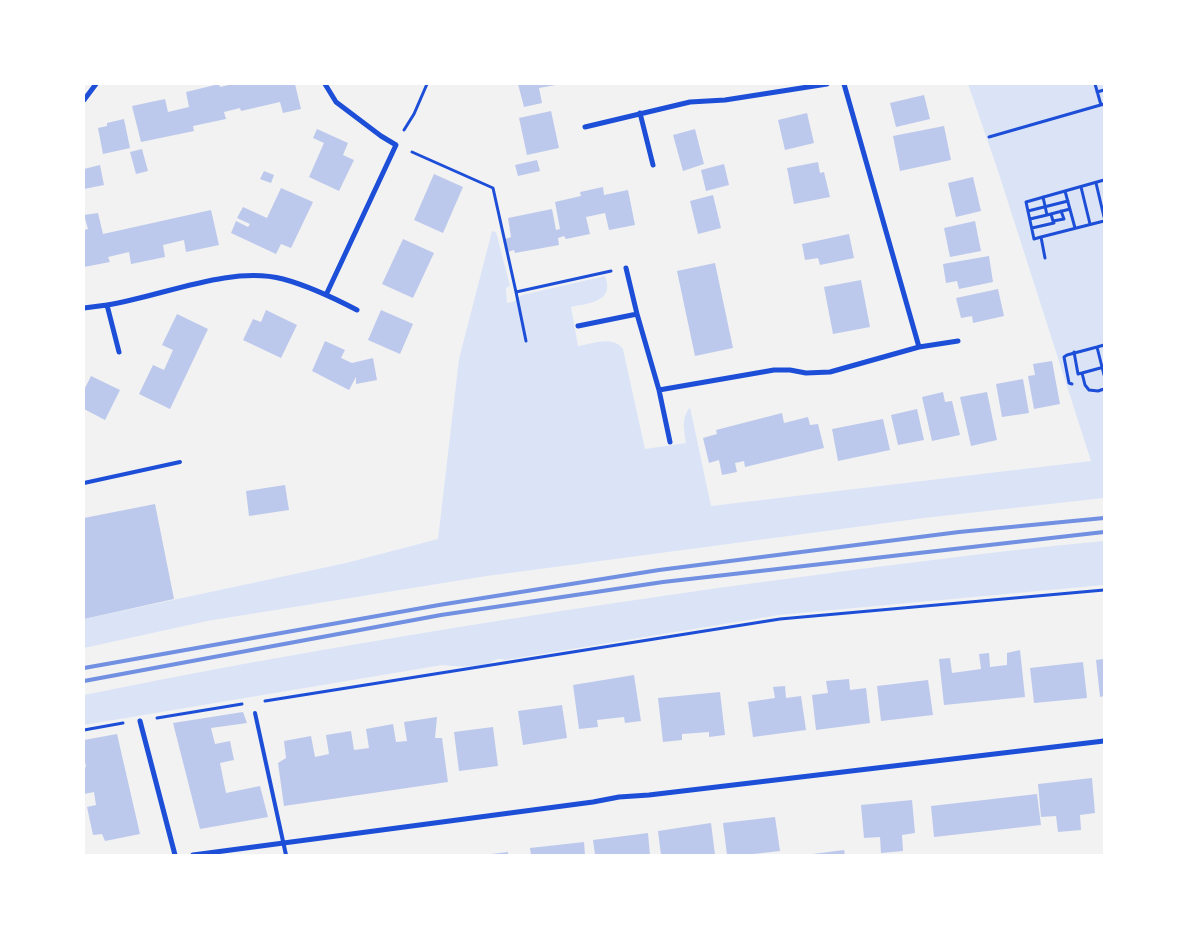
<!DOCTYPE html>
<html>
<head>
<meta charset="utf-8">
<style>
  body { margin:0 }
  #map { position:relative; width:1188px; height:939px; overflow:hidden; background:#f2f2f2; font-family:"IBM Plex Sans",sans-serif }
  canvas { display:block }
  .frame { position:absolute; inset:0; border:85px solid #fff; pointer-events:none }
</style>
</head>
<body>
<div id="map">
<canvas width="1188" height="939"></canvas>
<div class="frame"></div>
</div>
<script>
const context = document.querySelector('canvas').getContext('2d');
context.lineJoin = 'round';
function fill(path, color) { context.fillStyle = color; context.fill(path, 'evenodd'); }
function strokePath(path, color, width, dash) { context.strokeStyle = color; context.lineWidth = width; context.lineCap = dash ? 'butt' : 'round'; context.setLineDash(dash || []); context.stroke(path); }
const green = new Path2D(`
  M968,84H1104V498L924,518L487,576L207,621L84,648V619L346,563L438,539L459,359L492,231L496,232L510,286L506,288L507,303L513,302L522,295L605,276C615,302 589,303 571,307L578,346C592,344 613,335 623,349L645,449L686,443C684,429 681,419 690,407L711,506L1091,461L998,171Z
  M1104,541V585L779,615L505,660C497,656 494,662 487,664C472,667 458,667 442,665L84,725V695C294,652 506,618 718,588C846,571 975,553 1104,541Z`);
const building = new Path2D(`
  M219,84L220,87L233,84H295L301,109L283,113L280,102L241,111L240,108L224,112L226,119L193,126L194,131L141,142L132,106L165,99L168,112L189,107L186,92Z
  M518,84H556V85L539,88L542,103L524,107Z
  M924,95L930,119L896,127L890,103Z
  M551,111L559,148L527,155L519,118Z
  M807,113L814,143L785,150L778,120Z
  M124,119L130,148L103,154L98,128L107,126V123Z
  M944,126L951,160L900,171L893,136Z
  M317,129L348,143L343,155L354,160L339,191L309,177L324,143L313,138Z
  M695,129L704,164L683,171L673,135Z
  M142,149L148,171L136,174L130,152Z
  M537,160L540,171L518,176L515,165Z
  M818,162L820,173L824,172L830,197L794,204L787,168Z
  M724,164L729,185L706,191L701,170Z
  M100,165L104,185L84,189V169Z
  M264,171L274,175L271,183L260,179Z
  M434,174L463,187L443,233L414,220Z
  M973,177L981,211L956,217L948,183Z
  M603,187L604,195L628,190L635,225L609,230L605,213L586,217L590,234L566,239L564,236L558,238L559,245L515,253L514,250L507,252L505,239L511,237L508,218L552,209L556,230L560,229L555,202L581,196L580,192Z
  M281,188L313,202L291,248L281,244L276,254L231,233L236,221L248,227L250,224L237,218L243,207L267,218Z
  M713,195L721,228L698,234L690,201Z
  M211,210L219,245L186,252L184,240L163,245L165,257L131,264L129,252L108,257L110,262L84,267V230L88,229L84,215L98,213L103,234Z
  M975,221L981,251L950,257L944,228Z
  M849,234L854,258L820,265L818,258L805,260L802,244Z
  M403,239L434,253L413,298L382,284Z
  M989,256L993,282L959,289L957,281L946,283L943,264Z
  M715,263L733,348L695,356L677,271Z
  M861,280L870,327L833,334L824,287Z
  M998,289L1004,316L973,323L972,316L961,318L956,298Z
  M266,310L297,325L281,358L243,340L253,319L261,322Z
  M381,310L413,324L400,354L368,340Z
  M177,314L208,329L170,409L139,394L153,365L164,370L173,350L162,345Z
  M325,341L345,350L341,358L352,363L373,358L377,380L356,384V377L349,390L312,371Z
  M1052,361L1060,404L1034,409L1028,376L1035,375L1033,364Z
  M91,376L120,390L105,420L84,409V390Z
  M1023,379L1029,413L1002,417L996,384Z
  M943,392L945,402L952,401L960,435L932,441L922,397Z
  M987,392L997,440L971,446L960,397Z
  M917,409L924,440L898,445L891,415Z
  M782,413L784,423L808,417L810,425L818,424L824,448L745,467L744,461L735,463L737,472L722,475L719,460L709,463L703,438L717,434L716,430Z
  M883,419L890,450L838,461L832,429Z
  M285,485L289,510L249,516L246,491Z
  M155,504L174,599L84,619V518Z
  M1020,650L1025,697L944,705L939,659L950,658L952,673L981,669L979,654L989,653L990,667L1007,665V653Z
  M1104,659V696L1100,697L1096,660Z
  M1083,662L1087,698L1034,703L1030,668Z
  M634,675L641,721L625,723L624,717L597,720L598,727L579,729L573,685Z
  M849,679L850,690L866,688L870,723L816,730L812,695L828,693L826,681Z
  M928,680L933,715L881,721L877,686Z
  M785,686L786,698L801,696L806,730L753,737L748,702L775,698L773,687Z
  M720,692L725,735L709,737V732L682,734V740L663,742L658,698Z
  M562,705L567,738L523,745L518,711Z
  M243,712L247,723L211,728L215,744L230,741L234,760L220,763L226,793L260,786L268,817L200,829L173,723Z
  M437,717L435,738H442L448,782L284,806L278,763L286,758L284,741L311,736L315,757L329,754L326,735L351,731L354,750L369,748L366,729L393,724L396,742L407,741L404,722Z
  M493,727L498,766L459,771L454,732Z
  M117,734L140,834L105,841L102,834L93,835L87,807L96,805L94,792L84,794V768L86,767L84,756V740Z
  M1092,778L1095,813L1080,815L1081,830L1058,832L1056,816L1041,817L1038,784Z
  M1037,794L1041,825L934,837L931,806Z
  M912,800L915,833L902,835L903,851L881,853L880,837L864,838L861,805Z
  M775,817L780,851L753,854V855H742V854L727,855L723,823Z
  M711,823L715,855H661L658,831Z
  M648,833L650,855H595L593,840Z
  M584,842L585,855H531L530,848Z
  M844,850L845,855H813V854Z
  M508,852V855H491V854Z`);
const path = new Path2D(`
  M1095,84L1101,105
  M1097,92L1104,90
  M404,130L414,114L427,84
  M989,137L1104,104
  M412,152L493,188L516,292
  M1096,183L1104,217
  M1081,187L1090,224
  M1065,191L1075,228
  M1043,197L1047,215L1070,209
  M1028,211L1068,201
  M1051,214L1053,221L1064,219L1061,211
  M1030,219L1047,215
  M1032,228L1054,223
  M1041,237L1034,239L1026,202L1104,180
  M1045,258L1041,237L1104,221
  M526,341L516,292L611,271
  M1104,345L1097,347L1104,375
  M1074,352L1078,374L1082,373
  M1104,367L1082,373L1085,385L1089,390L1098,391L1104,389
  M1072,384L1069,383L1064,357L1067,355L1097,347
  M265,701L780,619L1104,590
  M157,718L242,704
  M84,730L123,723`);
const service = new Path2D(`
  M84,483L180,462
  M255,713L286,855`);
const minor = new Path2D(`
  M325,84L336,102L381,136L396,145L326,295
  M84,100L96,84
  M640,113L653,165
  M585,127L690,102L725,100L827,84
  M626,268L637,314
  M107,305C160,297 230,265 283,279C309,286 334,298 357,310
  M84,308L107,305L119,352
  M578,326L637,314L659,390L774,370H790L806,373L830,372L919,347L844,84
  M919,347L958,341
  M659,390L670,442
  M140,721L175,855
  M193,855L593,802L619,797L649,795L1104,741`);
const rail = new Path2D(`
  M84,668L439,605L659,570L959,532L1104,518
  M84,681L441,615L663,582L1104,532`);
fill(green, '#dbe4f7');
fill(building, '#bdc9ec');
strokePath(path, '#1d4ed8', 3);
strokePath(service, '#1d4ed8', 4);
strokePath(minor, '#1d4ed8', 5);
strokePath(rail, '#7290e2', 4);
</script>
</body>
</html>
